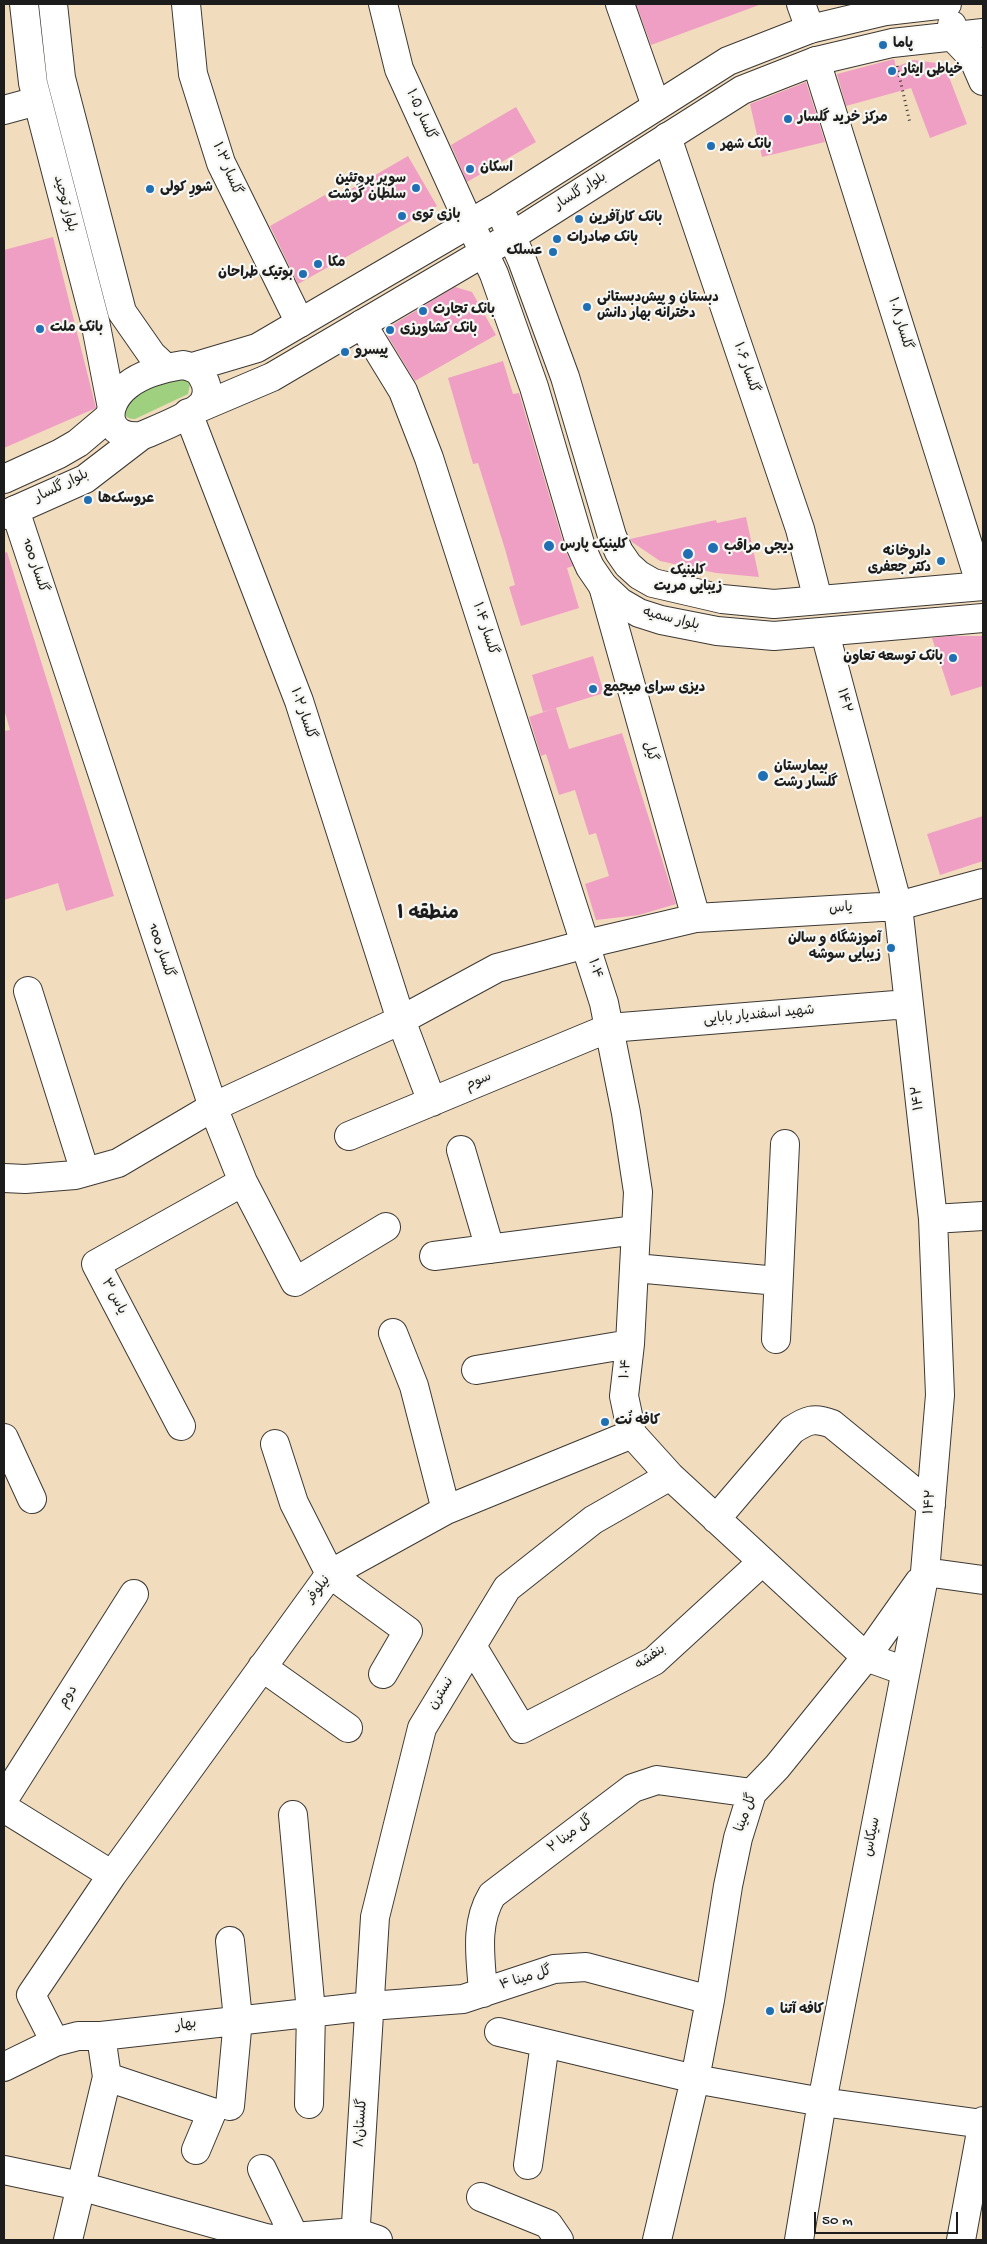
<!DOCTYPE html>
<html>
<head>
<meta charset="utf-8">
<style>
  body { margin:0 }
  #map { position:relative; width:987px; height:2244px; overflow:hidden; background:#f2dcbe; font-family:"Gochi Hand",sans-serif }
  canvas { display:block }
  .frame { position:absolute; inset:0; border:5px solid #1c1c1c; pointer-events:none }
  .scale { position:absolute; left:814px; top:2212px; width:144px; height:22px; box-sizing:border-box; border:2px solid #1c1c1c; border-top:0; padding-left:6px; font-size:15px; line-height:18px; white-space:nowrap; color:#1c1c1c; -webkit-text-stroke:4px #f6f6f2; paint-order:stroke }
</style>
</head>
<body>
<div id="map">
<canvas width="987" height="2244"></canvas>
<div class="frame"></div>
<div class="scale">50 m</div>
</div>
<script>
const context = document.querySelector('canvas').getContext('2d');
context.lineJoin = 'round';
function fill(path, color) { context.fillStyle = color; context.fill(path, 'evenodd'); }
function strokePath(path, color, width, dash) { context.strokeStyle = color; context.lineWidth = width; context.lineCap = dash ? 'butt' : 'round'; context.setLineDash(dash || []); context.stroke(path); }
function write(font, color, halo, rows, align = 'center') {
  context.font = font + ' "Gochi Hand","Playpen Sans Arabic",sans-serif'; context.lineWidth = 4.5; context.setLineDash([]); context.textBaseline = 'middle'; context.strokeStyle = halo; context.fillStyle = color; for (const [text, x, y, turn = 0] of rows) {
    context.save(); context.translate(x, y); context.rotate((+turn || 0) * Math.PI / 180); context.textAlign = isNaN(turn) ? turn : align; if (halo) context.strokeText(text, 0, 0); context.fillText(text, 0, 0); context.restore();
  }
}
const green = new Path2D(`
  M181,377L188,381L190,384L188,394L135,419C127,420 123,414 123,406L144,388Z`);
const building = new Path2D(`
  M636,4H759V5L651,45Z
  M894,59L896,67L913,60L944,64L967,124L930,138L911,88L846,106L837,74Z
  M806,82L825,142L762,157L750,104Z
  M516,107L536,142L467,182L451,145Z
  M408,156L437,206L298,284L270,226L325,195L329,202Z
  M53,237L96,408L4,448V250Z
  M455,287L472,292L496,335L415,381L384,330Z
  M503,361L513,394L519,393L566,552L573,566L567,568L579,608L521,626L509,587L515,585L505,549L478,463L473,464L448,378Z
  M746,517L759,577L716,573L660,561L632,542L630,539L716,520L717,523Z
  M7,552L114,896L66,911L58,883L4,900V731L10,730L4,709V553Z
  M951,636H983V686L951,696L932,638Z
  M593,656L604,693L543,712L532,675Z
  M556,708L569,749L622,733L676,904L639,915L596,920L585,884L609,876L596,833L589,835L575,790L559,795L546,754L541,756L529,717Z
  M983,816V861L940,875L927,834Z`);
const path = new Path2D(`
  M897,66L910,123`);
const minor = new Path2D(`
  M186,4L193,74L221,163L300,323
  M383,4L399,69L469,223
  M620,4L656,106
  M801,4L810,29
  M816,61L981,586
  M4,110L37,101
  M667,137L800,529L818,600
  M362,324L403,391L429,458L604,1003L626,1113L638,1192L630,1344L624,1396L632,1434L670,1476L866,1657L905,1671
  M188,413L299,701L401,1020L432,1102
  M15,510L213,1107L243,1182L295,1282L386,1227
  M603,586L696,918
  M28,991L85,1172
  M349,1136L609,1028L908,1004
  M461,1150L490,1249
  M4,1178L25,1179L75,1175L118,1163L213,1107L401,1020L497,968L586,944L696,918L898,906L983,883
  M933,1219L983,1216
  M434,1256L636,1230
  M635,1268L778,1281
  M393,1333L414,1386L446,1510
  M776,1339L785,1144
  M476,1370L630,1344
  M181,1426L96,1264L243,1182
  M632,1434L446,1510L330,1574L112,1875L31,1995L55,2042L78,2036H101L370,2006L463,1999L554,1969L586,1967L710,2000
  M4,1438L32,1499
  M275,1444L294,1503L330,1574L408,1631L383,1674
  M716,1519L792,1430C807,1420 814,1417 832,1424L931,1505
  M925,1572L983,1580
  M472,1646L522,1729L654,1661L762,1562
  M262,1667L348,1728
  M4,1799L134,1594
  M4,1808L112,1875
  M293,1815L311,2012L309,2104
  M230,1941L238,2019L230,2106
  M483,1993C481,1959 474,1925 492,1895L633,1788L657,1780L752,1793
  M499,2032L695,2079L822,2102L983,2124
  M4,2067L55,2042
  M107,2077L212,2112L196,2150
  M528,2165L545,2043
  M262,2169L296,2240
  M4,2170L80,2186L269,2239L355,2232L378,2240
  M481,2197L548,2224L559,2240
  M68,2240L107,2077L101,2036
  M355,2240L375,1917L422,1728L507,1588L593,1520L670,1476
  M657,2240L695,2079L710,2000L728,1886L738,1838L752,1793L777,1767L866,1657L919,1582
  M799,2240L822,2102L925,1572L940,1395L933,1219L898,906L825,633
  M961,2240L983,2121`);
const major = new Path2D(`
  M24,4L33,83L95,321L111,403
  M53,4L61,78L122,312L152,355L166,368
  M952,25L954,38L973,58L983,81
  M504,219L522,260L565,377L612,536L619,552L628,565L639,575L653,583L722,599L774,604L983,586
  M476,236L494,274L534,387L581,547L590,567L603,586L620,602L639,613L661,620L717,631L774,636L983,618
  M183,365C193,367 200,370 204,380C209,389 207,402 198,408C186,418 157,429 141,436C104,439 102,405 128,385C143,373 164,368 183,365Z
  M193,367L257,348L498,207L728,61L810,29L886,11L947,4
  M199,408L272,377L512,236L742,90L816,61L892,43L983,33
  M4,479L59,454L78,443L110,416
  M4,515L85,479L141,436`);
const markers = [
  [883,45,5,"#1f6fb2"],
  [892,71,5,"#1f6fb2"],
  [788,119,5,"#1f6fb2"],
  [711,146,5,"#1f6fb2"],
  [470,169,5,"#1f6fb2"],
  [416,188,5,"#1f6fb2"],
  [150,189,5,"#1f6fb2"],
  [402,216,5,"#1f6fb2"],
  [579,219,5,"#1f6fb2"],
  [557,239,5,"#1f6fb2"],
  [553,252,5,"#1f6fb2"],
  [318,264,5,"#1f6fb2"],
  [303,274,5,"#1f6fb2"],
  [587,307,5,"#1f6fb2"],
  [423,311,5,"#1f6fb2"],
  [40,329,5,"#1f6fb2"],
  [390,330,5,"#1f6fb2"],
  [345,352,5,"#1f6fb2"],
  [88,500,5,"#1f6fb2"],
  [549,546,6,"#1f6fb2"],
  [713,548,6,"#1f6fb2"],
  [688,554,6,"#1f6fb2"],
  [941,561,5,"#1f6fb2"],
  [953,658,5,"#1f6fb2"],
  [593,689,5,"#1f6fb2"],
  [763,776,6,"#1f6fb2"],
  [891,948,5,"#1f6fb2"],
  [605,1422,5,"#1f6fb2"],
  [770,2011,5,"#1f6fb2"]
];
const poiNames = [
  ["پاما",893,45],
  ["خیاطی ایثار",902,71],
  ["مرکز خرید گلسار",798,119],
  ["بانک شهر",721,146],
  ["اسکان",480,169],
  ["سوپر پروتئین",406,180,"right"],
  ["سلطان گوشت",406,196,"right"],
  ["شورِ کولی",160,189],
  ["بازی توی",412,216],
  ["بانک کارآفرین",589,219],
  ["بانک صادرات",567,239],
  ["عسلک",543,252,"right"],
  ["مکا",328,264],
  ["بوتیک طراحان",293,274,"right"],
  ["دبستان و پیش‌دبستانی",597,299],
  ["دخترانه بهار دانش",597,315],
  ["بانک تجارت",433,311],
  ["بانک ملت",50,329],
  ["بانک کشاورزی",400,330],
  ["پیسرو",355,352],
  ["عروسک‌ها",98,500],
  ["کلینیک پارس",560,546],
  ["دیجی مراقب",724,548],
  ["داروخانه",931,553,"right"],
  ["دکتر جعفری",931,569,"right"],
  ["کلینیک",688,572,"center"],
  ["زیبایی مریت",688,588,"center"],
  ["بانک توسعه تعاون",943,658,"right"],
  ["دیزی سرای میجمع",603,689],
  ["بیمارستان",774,768],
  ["گلسار رشت",774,784],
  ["آموزشگاه و سالن",881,940,"right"],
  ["زیبایی سوشه",881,956,"right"],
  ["کافه نُت",615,1422],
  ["کافه آتنا",780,2011]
];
const streetNames = [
  ["گلسار ۱۰۵",420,115,66],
  ["گلسار ۱۰۳",226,169,67],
  ["بلوار گلسار",581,192,-32],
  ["بلوار توحید",64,204,75],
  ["گلسار ۱۰۸",899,324,73],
  ["گلسار ۱۰۶",745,368,71],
  ["بلوار گلسار",62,487,-26],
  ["گلسار 100",34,566,72],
  ["بلوار سمیه",671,620,14],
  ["گلسار ۱۰۴",484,629,72],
  ["۱۴۲",843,701,75],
  ["گلسار ۱۰۲",302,714,71],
  ["گیل",649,752,74],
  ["یاس",841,909,-4],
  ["گلسار 100",160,951,72],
  ["۱۰۴",594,969,73],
  ["شهید اسفندیار بابایی",759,1016,-5],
  ["سوم",479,1082,-23],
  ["۱۴۲",919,1098,-96],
  ["یاس ۳",113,1297,62],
  ["۱۰۴",627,1369,-84],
  ["۱۴۲",931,1502,-85],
  ["نیلوفر",319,1590,-52],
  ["بنفشه",651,1658,-35],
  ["نسترن",442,1694,-58],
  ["دوم",69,1697,-57],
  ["گل مینا",747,1813,-70],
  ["گل مینا ۲",571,1835,-37],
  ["سیکاس",873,1837,-79],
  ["گل مینا ۴",526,1979,-17],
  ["بهار",186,2026,-7],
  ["گلستان۸",362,2123,-86]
];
const districtNames = [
  ["منطقه ۱",428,915]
];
fill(green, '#9fd080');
fill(building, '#f09fc4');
strokePath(minor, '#3c3934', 30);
strokePath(major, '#3c3934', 30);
strokePath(path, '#3c3934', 3, [1, 4]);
strokePath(minor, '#fff', 28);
strokePath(major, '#fff', 28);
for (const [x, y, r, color] of markers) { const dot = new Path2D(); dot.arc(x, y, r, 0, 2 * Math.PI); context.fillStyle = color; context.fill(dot); strokePath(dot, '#f6f6f2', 2); }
write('bold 14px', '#1c1c1c', '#f6f6f2', poiNames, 'left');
write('14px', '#1c1c1c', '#f6f6f2', streetNames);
write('bold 19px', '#1c1c1c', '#f6f6f2', districtNames);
</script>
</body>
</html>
